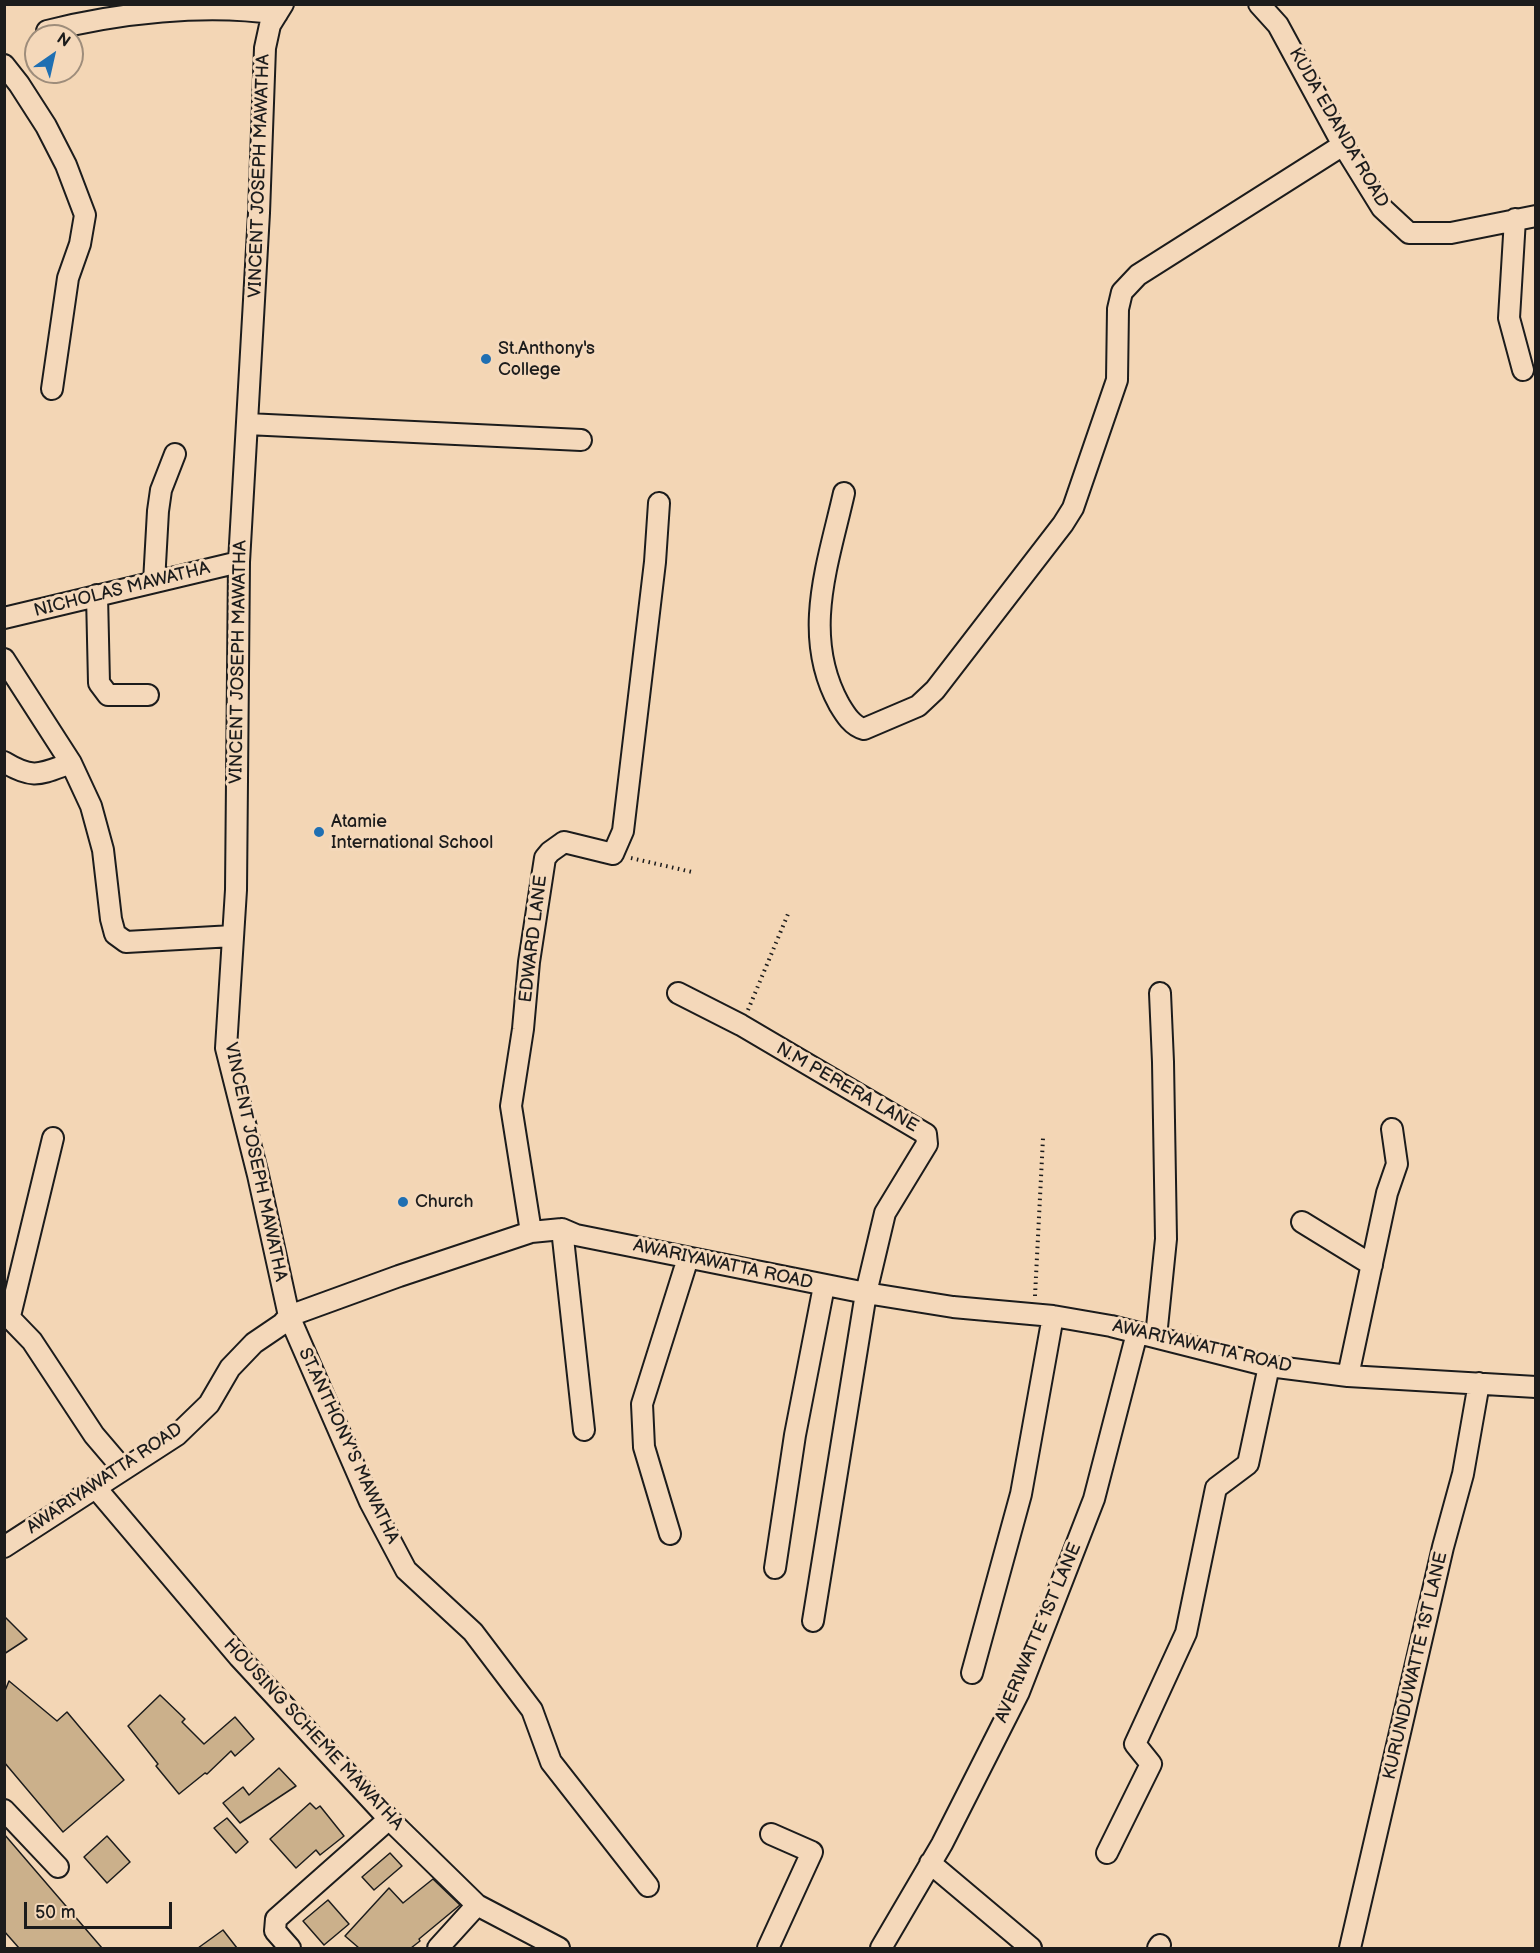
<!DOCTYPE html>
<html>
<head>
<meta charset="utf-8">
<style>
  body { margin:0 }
  #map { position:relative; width:1540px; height:1953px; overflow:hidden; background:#f3d6b5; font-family:"Balsamiq Sans",sans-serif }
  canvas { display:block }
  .frame { position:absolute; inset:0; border:6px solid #1c1c1c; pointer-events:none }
  .north { position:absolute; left:24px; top:24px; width:60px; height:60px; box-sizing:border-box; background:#f4d8ba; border:2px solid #9e8d7b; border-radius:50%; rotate:34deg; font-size:16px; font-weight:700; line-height:24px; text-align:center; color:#1c1c1c }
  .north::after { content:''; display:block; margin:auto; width:21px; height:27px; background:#1f6fb2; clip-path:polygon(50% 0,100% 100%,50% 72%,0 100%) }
  .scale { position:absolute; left:24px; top:1902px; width:148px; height:27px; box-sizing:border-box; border:3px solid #1c1c1c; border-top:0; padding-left:8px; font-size:18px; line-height:21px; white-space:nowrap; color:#1c1c1c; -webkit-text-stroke:4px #f4d8ba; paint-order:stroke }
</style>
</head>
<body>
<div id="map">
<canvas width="1540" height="1953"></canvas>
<div class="frame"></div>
<div class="north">N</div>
<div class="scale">50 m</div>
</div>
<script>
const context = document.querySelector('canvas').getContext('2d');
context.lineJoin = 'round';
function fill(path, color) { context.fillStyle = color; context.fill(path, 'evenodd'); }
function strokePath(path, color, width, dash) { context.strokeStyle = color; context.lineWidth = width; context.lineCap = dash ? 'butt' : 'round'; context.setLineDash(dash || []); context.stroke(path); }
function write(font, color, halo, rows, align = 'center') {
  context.font = font + ' "Balsamiq Sans",sans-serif'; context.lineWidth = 6; context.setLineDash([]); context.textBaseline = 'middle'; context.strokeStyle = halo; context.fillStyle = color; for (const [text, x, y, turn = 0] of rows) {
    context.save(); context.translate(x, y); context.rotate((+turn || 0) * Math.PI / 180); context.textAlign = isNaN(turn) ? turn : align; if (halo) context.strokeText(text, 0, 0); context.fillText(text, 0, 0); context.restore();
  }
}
const building = new Path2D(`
  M4,1616L27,1639L4,1654Z
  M9,1681L57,1721L67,1712L124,1780L63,1832L4,1762V1693Z
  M160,1695L185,1719L182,1722L204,1744L235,1717L254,1739L235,1756L231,1751L207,1774L205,1773L179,1794L156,1766L158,1764L128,1726Z
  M279,1768L296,1786L240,1823L223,1803L243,1787L249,1795Z
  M310,1803L316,1809L320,1806L344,1836L320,1855L316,1850L296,1868L270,1839Z
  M227,1818L248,1842L236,1853L214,1828Z
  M4,1834L102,1948H19L4,1931Z
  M107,1836L130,1862L107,1883L84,1857Z
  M390,1853L402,1866L374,1890L362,1877Z
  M433,1879L460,1905L419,1939L420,1941L411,1948H359L345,1936L389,1888L403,1903Z
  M328,1900L349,1924L324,1945L303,1921Z
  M223,1930L237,1948H198Z`);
const path = new Path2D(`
  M631,858L692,872
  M748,1010L788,914
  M1035,1296L1043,1138`);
const minor = new Path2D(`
  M283,4L270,25L265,48L259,213L239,562L236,890L226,1048L258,1175L289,1316L370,1502L406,1570L473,1632L532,1710L551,1762L648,1886
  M1259,4L1278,25L1343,145L1382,208L1409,233H1451L1536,216
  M47,31C117,13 206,3 277,14
  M4,65L19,84L46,126L66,165L85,215L80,244L68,278L52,389
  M1515,219L1509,318L1523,370
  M247,424L581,440
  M844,493C828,564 801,635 839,704C845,714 852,726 864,729L918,706L935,690L1063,524L1073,508L1117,380L1118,309L1122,292L1138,275L1343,145
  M154,582L158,511L161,490L175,454
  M97,595L99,683L108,695H148
  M4,618L239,562
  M4,659L71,763L91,806L103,850L111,919L115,934L126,942L233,936
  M4,762C34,780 40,774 71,763
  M678,993L741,1025L926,1134L927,1144L885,1213L866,1293L813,1621
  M1302,1222L1372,1265
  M562,1229L584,1430
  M531,1232L511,1106L523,1029L529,962L545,858L550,852L564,842L613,854L623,831L655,562L659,503
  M4,1312L32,1341L94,1435L123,1469
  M10,1316L53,1138
  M1156,1337L1166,1239L1163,1062L1160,993
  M1348,1376L1387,1193L1397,1164L1392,1129
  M95,1487L239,1657L389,1819L477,1905L559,1948
  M670,1534L644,1447L642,1404L688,1258
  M4,1547L177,1435L209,1404L230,1368L254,1343L282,1324L289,1316L399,1276L531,1232L562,1229L576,1235L866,1293L953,1307L1053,1316L1111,1326L1269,1366L1348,1376L1536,1387
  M775,1568L795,1435L824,1286
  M972,1673L1021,1494L1053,1316
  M4,1810L58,1867
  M1107,1853L1151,1764L1135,1744L1186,1633L1216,1488L1248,1464L1269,1366
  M930,1863L1031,1948
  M290,1948L275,1931L276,1919L389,1819
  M438,1948L477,1905
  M768,1948L812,1852L771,1834
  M881,1948L942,1844L1019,1692L1094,1499L1137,1333
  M1158,1948L1160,1945
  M1350,1948L1443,1547L1463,1474L1479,1383`);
const markers = [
  [486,359,6,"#1f6fb2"],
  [319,832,6,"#1f6fb2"],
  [403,1202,6,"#1f6fb2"]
];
const streetNames = [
  ["KUDA EDANDA ROAD",1338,128,60],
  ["VINCENT JOSEPH MAWATHA",260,176,-88],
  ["NICHOLAS MAWATHA",122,590,-14],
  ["VINCENT JOSEPH MAWATHA",239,662,-89],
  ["EDWARD LANE",534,939,-83],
  ["N.M PERERA LANE",847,1088,30],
  ["VINCENT JOSEPH MAWATHA",255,1162,78],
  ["AWARIYAWATTA ROAD",723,1265,12],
  ["AWARIYAWATTA ROAD",1202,1347,13],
  ["ST.ANTHONY'S MAWATHA",348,1446,65],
  ["AWARIYAWATTA ROAD",105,1479,-34],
  ["AVERIWATTE 1ST LANE",1039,1633,-67],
  ["KURUNDUWATTE 1ST LANE",1416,1666,-77],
  ["HOUSING SCHEME MAWATHA",313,1735,47]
];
const poiNames = [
  ["St.Anthony's",498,349],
  ["College",498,370],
  ["Atamie",331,822],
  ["International School",331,843],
  ["Church",415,1202]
];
fill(building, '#cbb08b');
strokePath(building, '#1c1c1c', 1.5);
strokePath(minor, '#1c1c1c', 24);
strokePath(path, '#1c1c1c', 4, [1.5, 4.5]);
strokePath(minor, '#f4d8ba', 20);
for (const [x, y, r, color] of markers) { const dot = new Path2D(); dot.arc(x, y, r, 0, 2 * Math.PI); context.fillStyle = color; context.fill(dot); strokePath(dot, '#f4d8ba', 2); }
write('18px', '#1c1c1c', '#f4d8ba', streetNames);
write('18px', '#1c1c1c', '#f4d8ba', poiNames, 'left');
</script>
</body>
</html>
